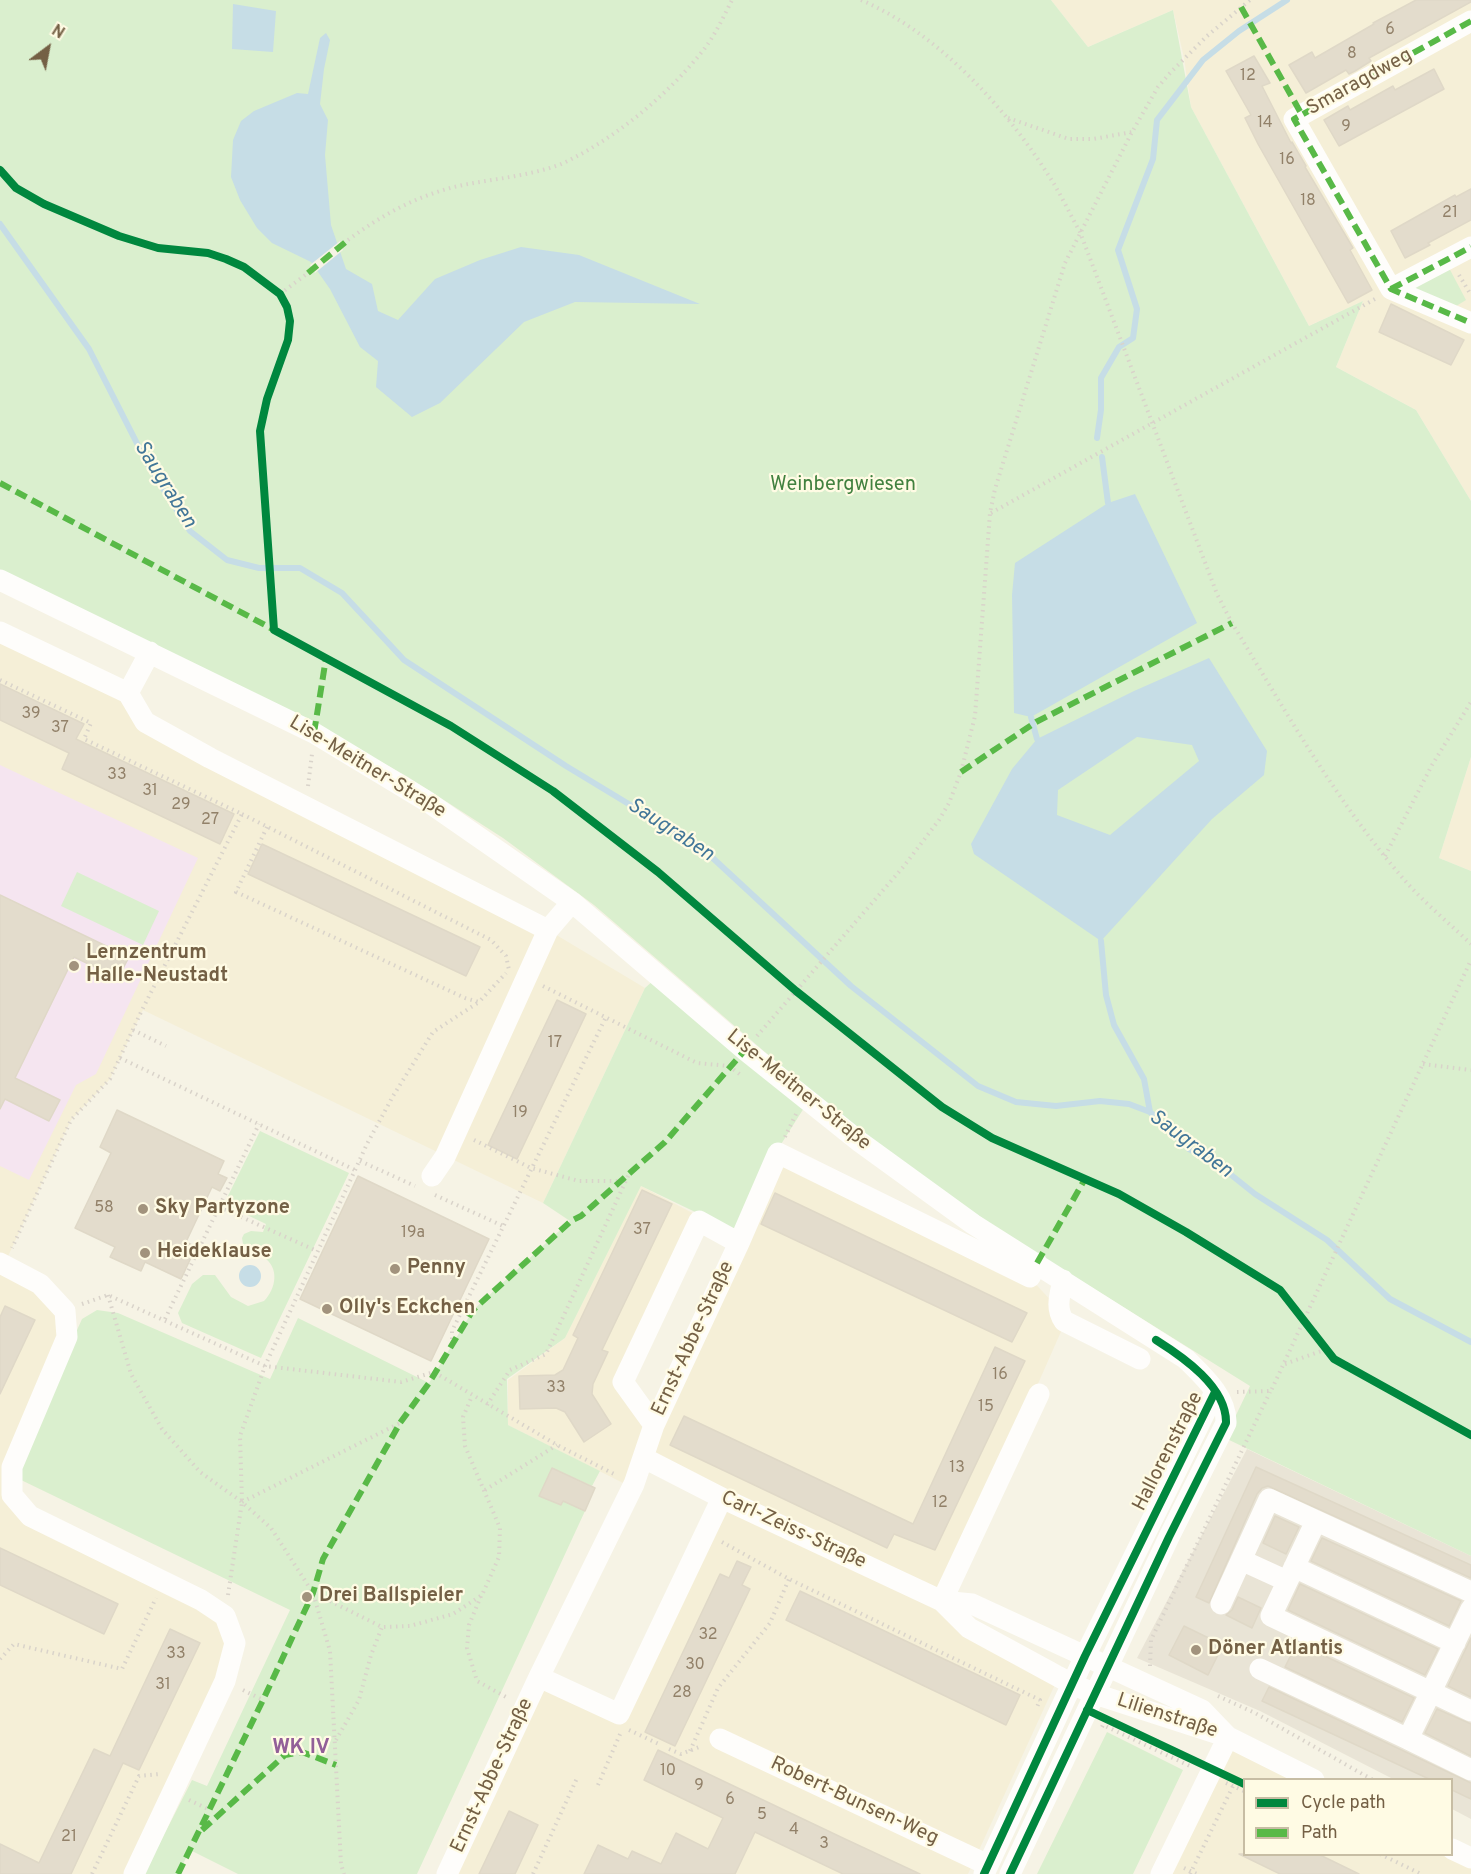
<!DOCTYPE html>
<html>
<head>
<meta charset="utf-8">
<style>
  body { margin:0 }
  #map { position:relative; width:1471px; height:1874px; overflow:hidden; background:#f6f3e5; font-family:Overpass,sans-serif }
  canvas { display:block }
  .legend { position:absolute; left:1243px; top:1778px; width:210px; height:78px; box-sizing:border-box; background:#fffbe4; border:2px solid #c7bda4; margin:0; padding:8px 10px; list-style:none; font-size:18px; color:#746045 }
  .legend li { display:flex; align-items:center; gap:12px; height:30px }
  .legend b { width:30px; border:2px solid #c7bda4 }
  .north { position:absolute; left:18px; top:18px; width:60px; height:60px; -webkit-text-stroke:4px #fffbe4; paint-order:stroke; rotate:32deg; font-size:16px; font-weight:700; line-height:24px; text-align:center; color:#746045 }
  .north::after { content:''; display:block; margin:auto; width:21px; height:27px; background:#746045; clip-path:polygon(50% 0,100% 100%,50% 72%,0 100%) }
</style>
</head>
<body>
<div id="map">
<canvas width="1471" height="1874"></canvas>
<ul class="legend">
<li><b style="height:8px;background:#00873e"></b>Cycle path</li>
<li><b style="height:8px;background:#58b947"></b>Path</li>
</ul>
<div class="north">N</div>
</div>
<script>
const context = document.querySelector('canvas').getContext('2d');
context.lineJoin = 'round';
function fill(path, color) { context.fillStyle = color; context.fill(path, 'evenodd'); }
function strokePath(path, color, width, dash) { context.strokeStyle = color; context.lineWidth = width; context.lineCap = dash ? 'butt' : 'round'; context.setLineDash(dash || []); context.stroke(path); }
function write(font, color, halo, rows, align = 'center') {
  context.font = font + ' Overpass,sans-serif'; context.lineWidth = 4.5; context.setLineDash([]); context.textBaseline = 'middle'; context.strokeStyle = halo; context.fillStyle = color; for (const [text, x, y, turn = 0] of rows) {
    context.save(); context.translate(x, y); context.rotate((+turn || 0) * Math.PI / 180); context.textAlign = isNaN(turn) ? turn : align; if (halo) context.strokeText(text, 0, 0); context.fillText(text, 0, 0); context.restore();
  }
}
const residential = new Path2D(`
  M1051,0H1471V501L1416,410L1336,367L1363,301L1309,326L1191,107L1184,58L1173,10L1088,47Z
  M0,632L128,693L150,724L548,930L645,988L543,1203L143,1010L110,1079L71,1120L4,1265L65,1311L12,1495L208,1605L235,1643L132,1874H0Z
  M1471,757V871L1439,858Z
  M780,1156L1031,1279L1067,1318L942,1601L645,1459L631,1487L508,1425V1380L565,1338L641,1186L702,1218L623,1382L653,1425Z
  M713,1504L1063,1667L968,1874H441L536,1669L619,1706Z
  M1215,1741L1295,1779L1244,1780V1854H1451L1471,1864V1874H1153Z`);
const industrial = new Path2D(`
  M1247,1449L1471,1556V1819L1452,1809V1780L1393,1779L1260,1711L1137,1658Z`);
const education = new Path2D(`
  M0,765L198,858L96,1074L76,1085L29,1180L0,1166Z`);
const green = new Path2D(`
  M0,0H1051L1088,47L1173,10L1191,107L1309,326L1363,301L1336,367L1416,410L1471,501V757L1439,858L1471,871V1556L1225,1438L1250,1386L998,1229L894,1157L809,1090L594,905L503,838L408,777L305,719L0,572Z
  M1448,266L1466,300L1453,308L1414,288Z
  M77,872L159,911L143,945L61,906Z
  M656,978L809,1100L778,1149L739,1233L641,1186L565,1338L507,1379L508,1425L600,1471L592,1486L552,1468L540,1495L561,1505L563,1501L585,1511L417,1874H238L190,1850L178,1874H144L192,1780L207,1786L290,1610L19,1479L20,1457L82,1319L97,1310L118,1313L270,1379L298,1318L429,1383L473,1310L570,1221L543,1203L645,988Z
  M260,1131L349,1173L261,1358L182,1323L178,1313L192,1284L203,1275H215L231,1297L248,1306L264,1301C276,1289 280,1267 263,1257C257,1253 250,1253 244,1250L242,1238L244,1234L251,1231L263,1232L266,1224L224,1204Z
  M1107,1732L1183,1770L1133,1874H1037Z`);
const water = new Path2D(`
  M233,4L276,11L273,52L232,49Z
  M326,33L330,40L324,69L320,104L328,120L325,155L331,225L346,269L372,284L378,311L398,320L435,279L480,260L521,247L579,255L700,304L575,302L524,322L440,403L412,417L376,387L378,361L360,347L330,289L311,262L272,243L257,228L240,200L231,177L233,140L241,121L254,111L297,93L308,94L320,38Z
  M1135,494L1197,623L1031,717L1014,713L1012,595L1015,563L1108,503Z
  M1209,658L1267,751L1264,775L1212,819L1101,941L974,854L971,844L1012,769L1037,739L1134,691ZM1137,737L1192,745L1199,761L1110,835L1057,815L1058,790Z
  M239 1276a11 11 0 1 1 22 0a11 11 0 1 1-22 0Z`);
const pier = new Path2D(`
  M340,241L343,250L315,273L310,265Z`);
const stream = new Path2D(`
  M0,224L89,349L148,465L190,531L227,560L259,568H300L342,593L404,660L566,766L703,849L851,986L978,1086L1016,1102L1056,1106L1100,1101L1129,1104L1150,1112L1189,1149L1215,1162L1255,1194L1327,1240L1390,1299L1471,1342
  M1097,438L1101,410V378L1119,347L1133,338L1137,309L1118,250L1153,159L1157,120L1203,60L1239,31L1287,0
  M1102,457L1108,503
  M1031,717L1037,739
  M1101,941L1106,995L1114,1025L1144,1079L1150,1112`);
const building = new Path2D(`
  M1416,0H1471V2L1369,58L1371,61L1355,71L1349,74L1346,70L1306,93L1289,65L1312,52L1315,58L1374,24L1373,23Z
  M1254,56L1270,83L1262,86L1291,143L1292,142L1306,166L1305,167L1353,248L1350,250L1372,290L1348,303L1258,144L1245,118L1251,115L1226,71Z
  M1434,69L1444,89L1339,146L1324,120L1348,106L1350,110L1393,86L1395,90Z
  M1471,189V220L1428,243L1430,245L1405,258L1391,231L1455,195L1456,197Z
  M1391,304L1464,340L1451,365L1379,332Z
  M0,684L84,724L76,739L234,814L220,844L62,769L69,753L0,720Z
  M262,844L480,947L466,976L248,874Z
  M0,895L129,957L118,978L74,957L15,1078L60,1100L49,1121L5,1099L0,1109Z
  M557,1000L586,1014L517,1159L488,1145Z
  M117,1110L224,1161L218,1174L227,1178L220,1191L212,1187L186,1242L196,1247L181,1279L145,1262L141,1271L110,1257L115,1247L75,1228L111,1153L100,1147Z
  M358,1176L489,1239L431,1361L300,1299Z
  M642,1190L672,1204L602,1350L608,1352L593,1384L592,1394L611,1424L584,1442L565,1412L556,1408L520,1409L519,1376L555,1375L563,1370L578,1338L573,1335Z
  M775,1193L1027,1313L1012,1342L761,1224Z
  M5,1306L35,1320L0,1394V1317Z
  M995,1347L1025,1361L935,1550L894,1534L887,1548L670,1445L684,1416L913,1524Z
  M1256,1467L1471,1565V1578L1268,1486L1262,1488L1257,1494L1209,1603L1196,1597Z
  M552,1468L595,1488L585,1511L563,1501L561,1505L539,1496Z
  M1275,1516L1299,1527L1286,1554L1263,1543Z
  M1322,1538L1461,1601L1449,1626L1311,1561Z
  M0,1548L118,1604L104,1634L0,1585Z
  M737,1561L751,1567L742,1585L750,1589L675,1746L645,1732L720,1574L729,1578Z
  M1300,1584L1438,1649L1425,1675L1288,1610Z
  M800,1591L1020,1695L1006,1725L786,1620Z
  M1238,1597L1261,1608L1252,1628L1226,1615L1232,1610Z
  M1184,1626L1223,1645L1208,1675L1169,1655Z
  M170,1629L200,1643L139,1770L123,1763L71,1874H0V1844L39,1863L94,1749L110,1756Z
  M1471,1638V1697L1448,1686Z
  M1297,1643L1414,1698L1402,1722L1285,1667Z
  M1269,1687L1471,1783V1799L1452,1790V1779H1429L1262,1701Z
  M1437,1709L1471,1724V1756L1425,1733Z
  M658,1750L845,1839L920,1874H843L755,1832L735,1874H584L598,1845L628,1859L632,1851L661,1864L676,1833L708,1849L723,1818L644,1780Z
  M509,1811L538,1825L515,1874H479Z
  M1239,1854H1318L1359,1874H1280Z`);
const path = new Path2D(`
  M861,0C940,34 1009,111 1054,184C1063,199 1071,216 1080,232L1217,594L1232,623C1286,712 1339,806 1408,884C1427,905 1450,924 1471,944
  M1008,118L1069,139H1093L1132,132
  M0,170L16,188L44,204L119,236L158,248L208,253L226,259L244,267L280,294L287,307L290,321L288,340L267,399L260,431L274,630
  M348,240C383,214 420,194 463,185C494,179 526,176 556,166C565,163 573,158 581,154C628,128 672,90 705,48C716,33 724,16 732,0
  M1459,275L1471,295
  M280,294L308,273
  M991,513L1375,299
  M0,680L91,723L84,739L242,814L142,1010L110,1079L71,1120L12,1248
  M308,786L312,754
  M242,814L491,940L506,956L509,970
  M267,827L236,892L465,998L479,1002L506,973
  M1385,856L1432,765L1471,702
  M543,986L697,1063L729,1066L742,1076
  M133,1030L166,1046
  M757,1036L904,866L939,820L949,803L961,772L975,716L990,513L995,489L1065,263L1132,132L1158,87L1170,73L1207,36L1250,0
  M120,1058L355,1170
  M1423,1064L1471,1070
  M785,1137L796,1114
  M474,1140L531,1168L579,1181H621
  M360,1161L415,1186
  M435,1195L503,1226
  M219,1207L317,1251
  M108,1295L131,1374L162,1429L200,1472L242,1502L271,1528L313,1593L330,1651L341,1864L344,1874
  M82,1304L108,1295L265,1366L401,1382L434,1372L557,1445L616,1475
  M165,1319L259,1124
  M452,1345V1331L606,1017
  M1285,1364L1327,1349
  M1237,1392L1271,1391L1471,960
  M487,1405L510,1370L546,1354L629,1174
  M485,1490L557,1445
  M242,1502L400,1423
  M722,1542L789,1579L1040,1700L1037,1707L1039,1709
  M314,1593L382,1627L410,1626L453,1614L482,1595L499,1557L500,1528L465,1446L463,1417L472,1396
  M228,1595L242,1502L240,1436L265,1366L367,1144L393,1096L433,1032L479,1002
  M481,1596L469,1625L467,1648L477,1681L508,1698
  M0,1659L14,1644L122,1669L156,1598
  M1150,1666L1151,1640L1270,1392
  M243,1690L263,1700
  M1218,1696L1255,1713L1373,1780
  M1102,1727L1103,1725L1192,1767
  M629,1730L661,1745
  M336,1740L359,1700L371,1655L382,1627
  M669,1749L681,1754L702,1746
  M690,1751L718,1688L770,1623L789,1579
  M1226,1783L1244,1791
  M598,1785L621,1732
  M189,1800L210,1810
  M1380,1854L1421,1874
  M1184,1868L1197,1874
  M92,1874L139,1776L160,1774
  M533,1874L578,1776
  M1190,1874L1233,1786`);
const minor = new Path2D(`
  M1471,21L1294,119L1391,289L1471,323
  M1391,289L1471,247
  M0,580L314,733L428,802L572,902L745,1050L860,1142L973,1224L1186,1359C1203,1376 1227,1397 1226,1423L1169,1537L1010,1874
  M0,632L128,693L145,722L210,758L548,930
  M128,693L150,652
  M432,1176L445,1157L548,930L572,902
  M739,1243L778,1153L1030,1277L1037,1263
  M0,1263L40,1284L65,1311L67,1337L12,1467V1495L30,1516L201,1600L225,1616L235,1643L225,1681L134,1874
  M1063,1280C1060,1295 1055,1308 1064,1321L1140,1359
  M644,1458L722,1498L942,1601L972,1604L1202,1710L1228,1737
  M1316,1521L1271,1616L1471,1711
  M1241,1560L1287,1581
  M1294,1567L1455,1643
  M942,1601L969,1628L1072,1684L1095,1694L1228,1737L1314,1780
  M942,1601L1039,1394
  M1221,1604L1269,1499L1471,1592
  M1471,1609L1408,1739L1471,1770
  M1260,1669L1408,1739
  M539,1677L619,1714L722,1498
  M720,1739L988,1865
  M1452,1849L1471,1858
  M447,1874L539,1677L634,1484L654,1425L739,1243L699,1221L623,1382L654,1425
  M984,1874L1085,1656L1215,1392
  M1161,1874L1228,1737`);
const quiet = new Path2D(`
  M1241,7L1302,115
  M1471,21L1294,119L1391,289L1471,323
  M308,273L348,240
  M1391,289L1471,247
  M0,483L278,632
  M314,733L326,658
  M961,772L1036,722L1232,623
  M1037,1263L1085,1179
  M202,1830L285,1755L302,1752L336,1765
  M178,1874L263,1700L313,1593L323,1559L400,1423L429,1383L473,1310L571,1221L581,1216L665,1142L745,1050`);
const cycleway = new Path2D(`
  M0,170L16,188L44,204L119,236L158,248L208,253L226,259L244,267L280,294L287,307L290,321L288,340L267,399L260,431L274,630L451,726L553,791L658,872L796,991L942,1107L992,1138L1119,1194L1186,1232L1280,1290L1334,1359L1471,1435
  M1087,1710L1244,1784
  M984,1874L1085,1656L1215,1392
  M1010,1874L1169,1537L1226,1423C1227,1387 1183,1357 1156,1340`);
const markers = [
  [74,966,6,"#a2937d"],
  [143,1209,6,"#a2937d"],
  [145,1253,6,"#a2937d"],
  [395,1269,6,"#a2937d"],
  [327,1309,6,"#a2937d"],
  [307,1597,6,"#a2937d"],
  [1196,1650,6,"#a2937d"]
];
const numberNames = [
  ["6",1390,31],
  ["8",1352,55],
  ["12",1248,77],
  ["14",1265,124],
  ["9",1346,128],
  ["16",1287,161],
  ["18",1308,202],
  ["21",1450,214],
  ["39",31,715],
  ["37",60,729],
  ["33",117,776],
  ["31",150,792],
  ["29",181,806],
  ["27",210,821],
  ["17",555,1044],
  ["19",520,1114],
  ["58",104,1209],
  ["37",642,1231],
  ["19a",413,1234],
  ["16",1000,1376],
  ["33",556,1389],
  ["15",986,1408],
  ["13",957,1469],
  ["12",940,1504],
  ["32",708,1636],
  ["33",176,1655],
  ["30",695,1666],
  ["31",163,1686],
  ["28",682,1694],
  ["10",668,1772],
  ["9",699,1787],
  ["6",730,1801],
  ["5",762,1816],
  ["4",794,1831],
  ["21",69,1838],
  ["3",824,1845]
];
const streetNames = [
  ["Smaragdweg",1360,83,-29],
  ["Lise-Meitner-Straße",367,768,31],
  ["Lise-Meitner-Straße",798,1091,39],
  ["Ernst-Abbe-Straße",694,1339,-65],
  ["Hallorenstraße",1169,1452,-63],
  ["Carl-Zeiss-Straße",793,1531,25],
  ["Lilienstraße",1167,1717,18],
  ["Ernst-Abbe-Straße",493,1776,-65],
  ["Robert-Bunsen-Weg",854,1802,25]
];
const parkNames = [
  ["Weinbergwiesen",843,486]
];
const poiNames = [
  ["Lernzentrum",86,954],
  ["Halle-Neustadt",86,977],
  ["Sky Partyzone",155,1209],
  ["Heideklause",157,1253],
  ["Penny",407,1269],
  ["Olly's Eckchen",339,1309],
  ["Drei Ballspieler",319,1597],
  ["Döner Atlantis",1208,1650]
];
const waterNames = [
  ["Saugraben",164,485,58],
  ["Saugraben",670,831,33],
  ["Saugraben",1190,1145,37]
];
const neighbourhoodNames = [
  ["WK IV",301,1749]
];
fill(residential, '#f5efd7');
fill(industrial, '#e9e4d6');
fill(education, '#f5e5f0');
fill(green, '#daefce');
fill(water, '#c6dde6');
fill(pier, '#f6f3e5');
strokePath(stream, '#c6dde6', 6);
fill(building, '#e3dccc');
strokePath(building, '#dfd8c7', 1.5);
strokePath(path, '#d9d3ca', 4, [1.5, 4.5]);
strokePath(minor, '#fefdfb', 21);
strokePath(quiet, '#58b947', 6, [12, 6]);
strokePath(cycleway, '#00873e', 8);
for (const [x, y, r, color] of markers) { const dot = new Path2D(); dot.arc(x, y, r, 0, 2 * Math.PI); context.fillStyle = color; context.fill(dot); strokePath(dot, '#fffbe4', 2); }
write('16px', '#928169', null, numberNames);
write('20px', '#746045', '#fffbe4', streetNames);
write('20px', '#42813f', '#fffbe4', parkNames);
write('bold 20px', '#746045', '#fffbe4', poiNames, 'left');
write('italic 21px', '#427698', '#fffbe4', waterNames);
write('bold 21px', '#925f98', '#fffbe4', neighbourhoodNames);
</script>
</body>
</html>
